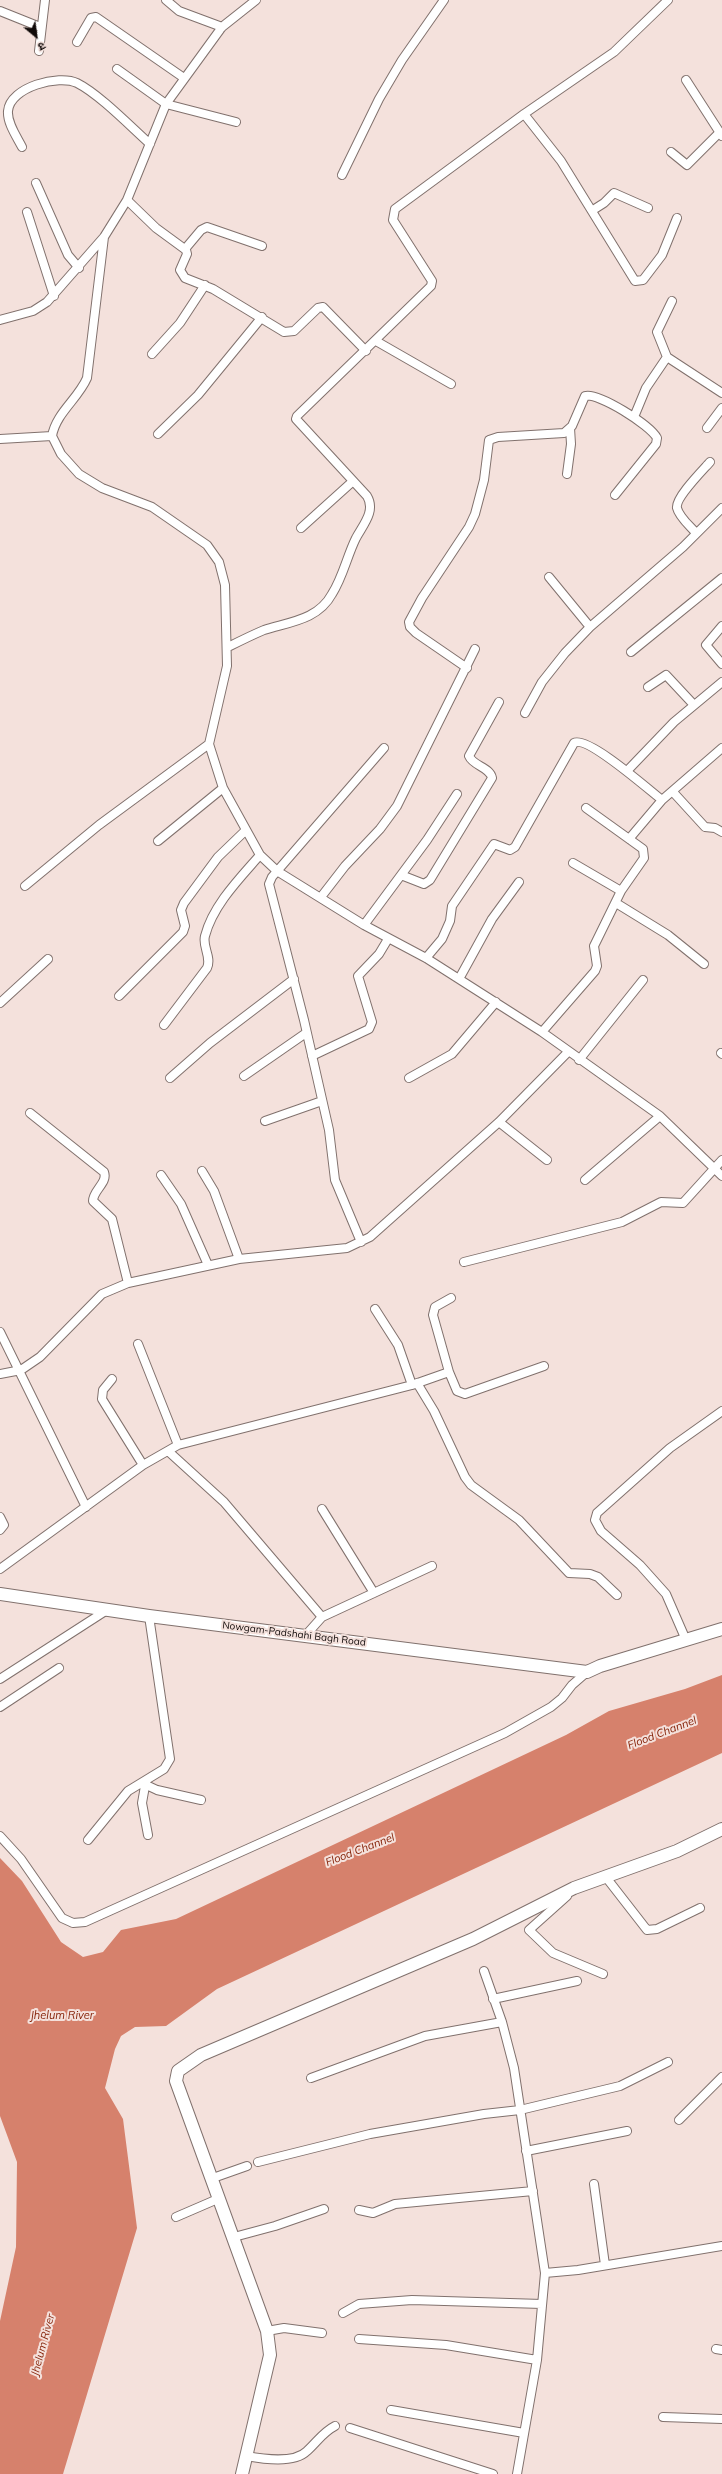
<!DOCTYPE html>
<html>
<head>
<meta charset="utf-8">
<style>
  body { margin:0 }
  #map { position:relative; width:722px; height:2474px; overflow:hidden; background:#f4e1dc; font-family:Mulish,"Noto Sans Devanagari",sans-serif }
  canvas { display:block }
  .north { position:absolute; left:16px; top:16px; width:40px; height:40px; -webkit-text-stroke:3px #f4e1dc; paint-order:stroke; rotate:151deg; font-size:11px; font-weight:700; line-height:16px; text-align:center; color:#100a09 }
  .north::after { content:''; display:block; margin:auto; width:14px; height:18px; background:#100a09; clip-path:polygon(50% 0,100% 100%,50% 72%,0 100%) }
</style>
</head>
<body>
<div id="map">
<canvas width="722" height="2474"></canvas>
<div class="north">उ</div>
</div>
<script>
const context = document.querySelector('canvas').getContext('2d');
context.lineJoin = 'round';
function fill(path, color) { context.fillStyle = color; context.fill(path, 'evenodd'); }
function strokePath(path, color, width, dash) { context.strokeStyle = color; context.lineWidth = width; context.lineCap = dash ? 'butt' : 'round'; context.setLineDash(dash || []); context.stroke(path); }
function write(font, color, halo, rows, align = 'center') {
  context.font = font + ' Mulish,sans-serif'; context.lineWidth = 4; context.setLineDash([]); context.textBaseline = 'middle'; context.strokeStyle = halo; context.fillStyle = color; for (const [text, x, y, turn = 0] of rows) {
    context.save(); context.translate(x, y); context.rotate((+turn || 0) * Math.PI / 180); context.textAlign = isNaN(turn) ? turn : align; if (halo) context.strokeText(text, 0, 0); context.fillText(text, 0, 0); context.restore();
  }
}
const water = new Path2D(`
  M722,1675V1753L217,1989L166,2026L135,2027L121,2036L115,2049L105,2088L123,2119L137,2228L63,2474H0V2321L16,2247L17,2162L0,2116V1858L22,1881L61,1942L83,1957L103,1952L121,1930L176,1919L566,1735L609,1711L685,1689Z`);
const street = new Path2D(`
  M166,0L179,11L222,27
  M0,11L40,27
  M77,42L91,18L96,17L184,78
  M39,51L45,0
  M117,69L166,104L236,122
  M686,80L722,136
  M524,114L561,161L635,281L643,280L662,255L677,218
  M22,147C17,137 7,123 8,111C10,87 59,74 77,83C99,94 131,127 150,144
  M671,152L687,165L719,133
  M342,175L379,99L402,60L444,0
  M36,183L68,255L79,268
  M127,200L156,228L186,250L187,254L180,270L185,278L213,289L284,332L294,331L318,308L323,307L366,351
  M593,210L604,203L614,193L648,208
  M27,212L54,296
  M104,237L87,378C78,399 56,413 52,436L61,454L79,474L102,488L152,507L207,545L219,562L225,585L227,666L209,744L223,788L260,855L277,871L364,925L426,958L542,1032L660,1116L722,1176
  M185,249L201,230L207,227L262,246
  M672,301L657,332L667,357L722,393
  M0,320L33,311L47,302L104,237L127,200L166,104L222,27L256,0
  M376,341L451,384
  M152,354L180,323L205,285
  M634,417L646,388L667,357
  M707,428L722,408
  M158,434L198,395L262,317
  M0,439L52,436
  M567,474L571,444L570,428
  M301,528L352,482
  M696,533C690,526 679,517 677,508C675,498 703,470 710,462
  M549,577L590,627
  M722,626L706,645L722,664
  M228,647C240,641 252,635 264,630C289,622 318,620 332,594C343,577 347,556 356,538C363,525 376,511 367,496L296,419L297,416L431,286L432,281L393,220L395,209L524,114L614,52L668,0
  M631,652L722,578
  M467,668L416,633L410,627L409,622L422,598L469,527L475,514L484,480L489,440L498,437L564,433L572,426L585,396C598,392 650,425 657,438L656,444L615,495
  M648,687L666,675L694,705
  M525,713L542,682L565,653L590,627L683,547L722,508
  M627,771L674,722L722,682
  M673,792L705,827L715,828L722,832
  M629,839L662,800L722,748
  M158,841L223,788
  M573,863L621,891
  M401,875L424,884L430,880L492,778C490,767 473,766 469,756L499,702
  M25,886L99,825L209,744
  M321,897L345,866L380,829L397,806L475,649
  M616,903L668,935L704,964
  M364,925L427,840L457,794
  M426,958L442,939L450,921L452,906L494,844L510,850L515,847L574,743C587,735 649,790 662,800
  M459,979L492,919L519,882
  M119,996L183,932L185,926L181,910L184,903L218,857L245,831
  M0,1003L48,959
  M164,1025L207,968C212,957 202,947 205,936C213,905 240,878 260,855
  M542,1032L595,971L597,966L594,946L621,891L644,858L643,849L586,808
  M721,1053L722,1054
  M312,1056L369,1029L372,1022L358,976L379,954L388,939
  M579,1060L643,980
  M244,1076L306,1033
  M170,1078L210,1043L294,979
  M409,1078L452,1054L496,1002
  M30,1113L104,1172C108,1183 93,1190 93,1201L112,1219L128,1283
  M265,1121L322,1101
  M499,1122L547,1160
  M202,1171L214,1191L239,1259
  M161,1175L181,1204L208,1265
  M585,1180L660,1116
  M361,1242L335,1180L329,1130L304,1020L269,884L272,877L384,748
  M464,1262L622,1222L661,1202L683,1203L722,1160
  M375,1309L398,1345L412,1385
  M0,1332L86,1507
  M138,1344L178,1445
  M449,1372L433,1315L435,1307L451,1298
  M0,1374L21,1370L40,1357L102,1294L128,1283L239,1259L347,1248L370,1237L499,1122L568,1052
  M112,1379L103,1390L102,1399L143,1465
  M417,1383L434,1411L465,1477L471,1485L519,1520L569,1573L590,1574L598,1577L617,1595
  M168,1451L224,1502L322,1617
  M322,1509L374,1593
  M0,1517L4,1525L0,1530
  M0,1569L143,1465L178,1445L412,1385L449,1372L457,1391L465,1394L544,1366
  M305,1636L322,1617L432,1566
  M686,1640L666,1594L640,1565L601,1531L595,1520L597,1513L670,1448L722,1411
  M0,1679L107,1610
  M0,1707L59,1668
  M142,1783L157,1790L201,1800
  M145,1786L142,1803L148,1835
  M0,1836L21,1859L62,1918L73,1923L85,1922L505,1733L551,1707L562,1698L572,1685L587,1672
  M88,1840L128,1791L164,1769L170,1759L149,1616
  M605,1876L647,1930L657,1929L700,1908
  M567,1896L529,1930L553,1953L603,1974
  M484,1971L502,2022L514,2068L545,2273L537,2360L517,2474
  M493,1999L577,1981
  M311,2078L425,2036L502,2022
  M679,2120L722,2077
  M526,2151L627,2131
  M258,2162L370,2134L484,2114L520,2110L620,2086L668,2062
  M213,2178L247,2166
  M594,2184L605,2265
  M359,2210L373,2213L395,2204L533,2191
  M176,2217L220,2198
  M234,2237L275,2226L324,2209
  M545,2273L578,2270L722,2246
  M343,2313L359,2304L412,2300L542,2304
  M267,2331L284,2328L322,2333
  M359,2339L446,2345L537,2360
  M716,2349L722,2350
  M391,2410L524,2433
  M663,2417L722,2419
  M350,2428L493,2474
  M246,2456C263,2459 294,2464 307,2451C317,2442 323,2432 335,2426`);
const secondary = new Path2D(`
  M0,1594L149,1616L587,1672L600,1666L722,1629
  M242,2474L270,2355L267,2331L176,2081L178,2071L201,2055L473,1939L574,1888L677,1851L722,1829`);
const streetNames = [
  ["Nowgam-Padshahi Bagh Road",294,1634,7]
];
const waterNames = [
  ["Flood Channel",662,1733,-21],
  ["Flood Channel",360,1850,-21],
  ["Jhelum River",62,2016],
  ["Jhelum River",43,2345,-75]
];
fill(water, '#d6816c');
strokePath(street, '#81716d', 10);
strokePath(secondary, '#81716d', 14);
strokePath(street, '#fff', 8);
strokePath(secondary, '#fff', 12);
write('10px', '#100a09', '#f4e1dc', streetNames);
write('italic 11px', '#831e03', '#f4e1dc', waterNames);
</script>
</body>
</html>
